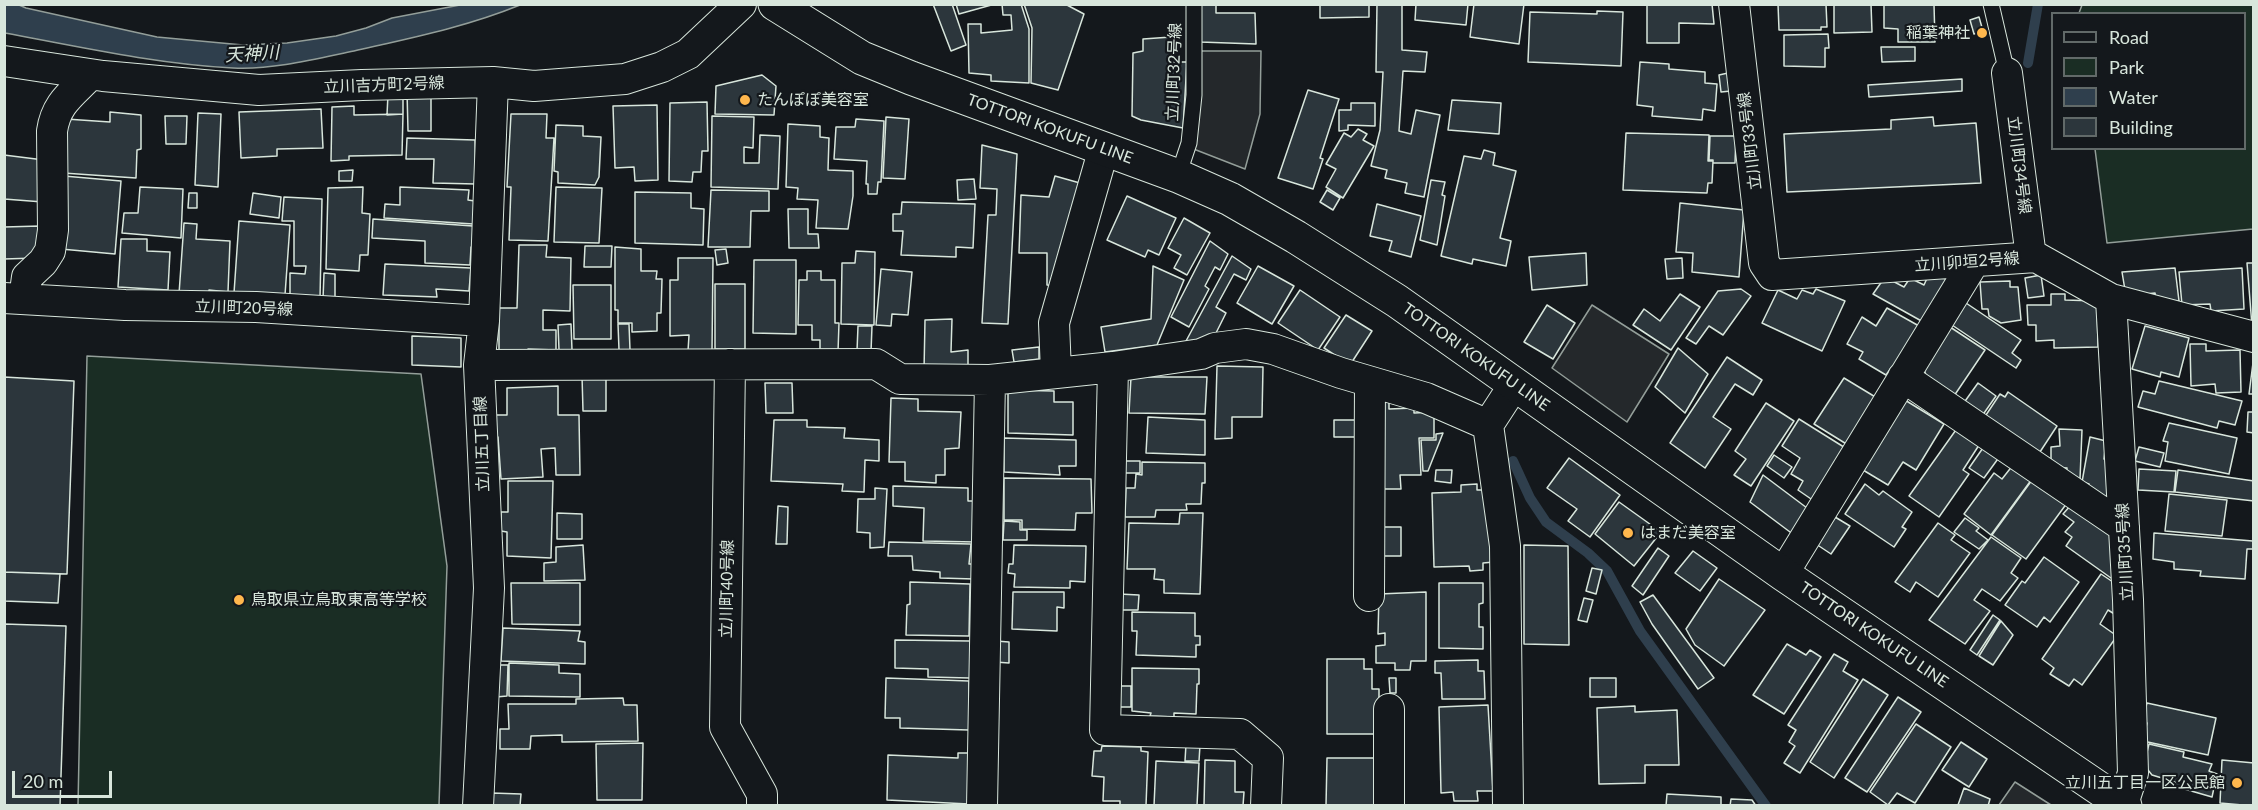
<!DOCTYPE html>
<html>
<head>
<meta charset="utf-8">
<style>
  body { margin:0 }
  #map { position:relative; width:2258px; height:810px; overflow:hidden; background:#14181c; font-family:Lato,sans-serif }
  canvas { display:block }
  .frame { position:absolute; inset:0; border:6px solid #d8e6dc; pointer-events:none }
  .legend { position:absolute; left:2051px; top:12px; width:195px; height:138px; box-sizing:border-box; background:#14181c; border:2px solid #626a69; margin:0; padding:8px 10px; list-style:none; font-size:18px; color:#d8e6dc }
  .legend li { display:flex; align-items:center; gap:12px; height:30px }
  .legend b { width:30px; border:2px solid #626a69 }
  .scale { position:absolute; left:12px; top:771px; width:100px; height:27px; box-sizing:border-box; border:3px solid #d8e6dc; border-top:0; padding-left:8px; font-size:18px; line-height:21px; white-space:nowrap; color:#d8e6dc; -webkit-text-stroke:4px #14181c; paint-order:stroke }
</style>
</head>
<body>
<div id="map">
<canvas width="2258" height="810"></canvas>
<div class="frame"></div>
<ul class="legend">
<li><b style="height:8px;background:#14181c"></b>Road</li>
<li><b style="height:16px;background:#1a2d24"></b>Park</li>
<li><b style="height:16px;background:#2f3f4d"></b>Water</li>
<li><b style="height:16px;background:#2c363c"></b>Building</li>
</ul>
<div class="scale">20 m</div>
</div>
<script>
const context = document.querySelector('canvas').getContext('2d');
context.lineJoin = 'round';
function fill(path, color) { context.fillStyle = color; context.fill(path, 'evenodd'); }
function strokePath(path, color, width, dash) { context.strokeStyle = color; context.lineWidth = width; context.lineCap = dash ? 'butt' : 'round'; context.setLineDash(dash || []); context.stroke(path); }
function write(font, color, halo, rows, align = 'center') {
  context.font = font + ' Lato,"Noto Sans JP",sans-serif'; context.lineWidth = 4.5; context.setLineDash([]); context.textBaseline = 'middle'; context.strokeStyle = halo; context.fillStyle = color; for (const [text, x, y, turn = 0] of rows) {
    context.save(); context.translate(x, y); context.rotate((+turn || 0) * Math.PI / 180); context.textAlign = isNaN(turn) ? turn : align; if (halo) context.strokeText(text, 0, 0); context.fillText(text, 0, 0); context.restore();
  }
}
const green = new Path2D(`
  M2082,5H2253V229L2107,243L2095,149L2244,148V14L2079,13Z
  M87,356L421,374L447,566L439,805H78Z`);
const parking = new Path2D(`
  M1197,51H1261L1260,114L1245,169L1191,148Z
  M1592,305L1669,354L1627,422L1552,368Z
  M2015,782L2051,805H1999Z`);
const water = new Path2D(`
  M4,5H19L26,8L157,37L243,45L287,43L336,36L366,28L392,18L460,5H520C466,27 411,38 354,51C316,59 273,70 233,68C157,64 80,47 5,33Z`);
const stream = new Path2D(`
  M2028,63L2038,4
  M1513,461L1530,498L1546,522L1588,553L1607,571L1640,631L1766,806`);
const building = new Path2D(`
  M933,4H952L966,45L951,51Z
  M956,4H995L959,14Z
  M1002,4H1021L1029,29V83L991,81V75L969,73L968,24H981V33L1012,30L1011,15H1003Z
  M1024,4H1065L1084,14L1058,90L1031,83L1032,28Z
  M1200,4H1216V13H1255L1256,44L1200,42Z
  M1320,4H1369V17L1320,18Z
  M1377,4H1402V50L1427,52L1425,72L1403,71L1399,131L1411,134L1416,110L1440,115L1424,197L1405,193L1407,183L1385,178L1387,170L1371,166L1380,130L1383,72H1376Z
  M1416,4H1468L1466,25L1415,20Z
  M1474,4H1524L1519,44L1470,37Z
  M1647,4H1712L1714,24L1679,23V43H1647Z
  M1778,4H1826L1827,27H1821V30H1779Z
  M1834,4H1871L1872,32L1834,33Z
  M1884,4H1934L1935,42H1898V29L1884,28Z
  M1597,11L1623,12L1621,66L1528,62L1530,12L1597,14Z
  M1979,17L1983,31L1974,34L1970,20Z
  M1828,34L1829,48H1825V67L1784,66V35Z
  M1171,37L1172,62H1187L1183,128L1141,120L1132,116L1133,53L1143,51V39Z
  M1881,47H1915V61L1882,62Z
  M1640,62L1669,64V69L1705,72V83L1717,84L1715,111L1703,109L1702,120L1652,116L1653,107L1637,105Z
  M1728,73L1731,91L1721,92L1719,75Z
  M762,75L776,86L774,115L715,114L716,86Z
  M1962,79V91L1869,97L1868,85Z
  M1308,90L1339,99L1320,158L1323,159L1313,189L1278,178Z
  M431,91V131H408L407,92Z
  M388,94H403V114L387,115Z
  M1452,100L1501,103L1499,134L1448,130Z
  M707,102L708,151H702L701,172H693L692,182L669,181L670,103Z
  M1351,103H1375V126L1348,125V130L1339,131V110H1351Z
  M657,105L658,180L635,181L634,167L615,168L613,106Z
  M354,106V115L403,114L402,155L349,156V160L331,161L332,107Z
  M321,109L323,148L277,149V156L241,158L239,112Z
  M110,112L141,115V149L137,150L136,178L63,173L66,119L110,122Z
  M198,113L221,114L218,187L195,185Z
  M511,114H547L546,138H554L548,241L509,240L511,187H507Z
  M165,116H187L186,144H166Z
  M712,116L754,117L753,148L744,147V163H759L760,135L780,136L778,189L711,187Z
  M886,117L909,119L905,179L883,178Z
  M1933,117L1934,126L1976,123L1981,183L1787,192L1784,134L1891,129V120Z
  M856,119L884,121L881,182H878L877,194H868V184H866L867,161L834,159L836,127H855Z
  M788,124L820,126V137L829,138L828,170L853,171V196L848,229L816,228L818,200L797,199L798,188L786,187Z
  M556,125L583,126V136L601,137L599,177L595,185L558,183V172L554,171Z
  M1358,129L1367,134L1363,140L1374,146L1343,198L1326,187L1336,169L1326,164L1344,133L1351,137Z
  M1626,133L1709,135L1708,161H1713L1712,183H1708L1707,193L1623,190Z
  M1710,136H1736L1735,163H1713V160H1709Z
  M407,138L475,140L476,184L433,183L434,159H406Z
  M982,145L1017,154L1008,324L982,323L988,215H996L997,189L980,188Z
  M1484,150L1495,153L1493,165L1516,171L1500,238L1511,241L1506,266L1473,259L1472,264L1441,256L1464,156L1481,159Z
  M4,155L44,160L43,202L4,199Z
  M353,170L352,181H339V171Z
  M64,176L121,181L115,254L61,249Z
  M1055,176L1087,185L1057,286L1047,285V253H1019L1021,195L1049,197Z
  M974,179L976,199L958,200L957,180Z
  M1431,180L1445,182L1442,195L1445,196L1437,245L1420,240Z
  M140,187L183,189L181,238L122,233L124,213H138Z
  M363,187L362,213L370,214L368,255H360L359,271L326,269L328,188Z
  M400,187L469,190L468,200L475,201L473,224L384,218L385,204L400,205Z
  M556,187L602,188L599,243L554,242Z
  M711,190L769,191V211H751L750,247H708Z
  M1327,190L1340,198L1333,210L1320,202Z
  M635,192L691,193V208L704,209L703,245L635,243Z
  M189,193H197V208H188Z
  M253,193L281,197L279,218L250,214Z
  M1127,196L1176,218L1159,255L1148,250L1145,257L1107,240Z
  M284,197L322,199L320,299H290V273L305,274L306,266H294V221H282Z
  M902,202L975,204L973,248L956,247V257L901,255L903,231H893V214H901Z
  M1680,203L1744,210L1739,277L1692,272L1693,253L1676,252Z
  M1377,204L1421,216L1411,257L1389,251L1392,241L1370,236Z
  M788,209H808V234H818L819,248H789Z
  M1184,218L1210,233L1187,275L1174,268L1181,255L1168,248Z
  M373,219L473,226V247H471L470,265L425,263V241L372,238Z
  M239,221L290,225L285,295L234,293Z
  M184,223L197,224L196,239L230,241L228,292L209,290V296L179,294Z
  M40,226L36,258L4,259V227Z
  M121,239H147V251L170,252L168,290L118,287Z
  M1210,241L1228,254L1220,270L1215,267L1205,286L1209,289L1189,327L1171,317Z
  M519,245H547L546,257L571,258L570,311L543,310V330H556V350L528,349V353L499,352V308H517Z
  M585,246H612L611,267H584Z
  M615,247L641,249V271H657L656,279H662L661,313H657V331L632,332V323H618V310H615Z
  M726,249L728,263L717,265L715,250Z
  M856,251L875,252L874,325L841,324L842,263H855Z
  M1586,253L1587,285L1532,290L1529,257Z
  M1232,256L1251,269L1246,280L1234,274L1216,307L1226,313L1213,339L1186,341Z
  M678,258H713L712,352L688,351L689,335L670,336V280H678Z
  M1682,258L1683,278L1667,279L1665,259Z
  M754,260H796V334L753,333Z
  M2247,263H2254V326H2252Z
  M385,264L471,268L469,291L436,289L437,297L383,295Z
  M1153,266L1184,280L1157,345L1105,352L1101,327L1151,319Z
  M1258,266L1294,286L1272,324L1237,303Z
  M2175,268L2179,301L2157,304L2155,293L2126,296L2122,272Z
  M2242,268L2244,309L2211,311L2210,304L2182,305L2179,272Z
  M881,269L912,272L908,315L892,314L891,326L876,325Z
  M807,271H821V280H835V323H839L838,352H820V340H812V325H798L799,280H807Z
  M324,273L335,274V299H323Z
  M1956,275L1925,323L1873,294L1885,277L1904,287L1910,278L1924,285L1928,276Z
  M2041,275L2044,296L2028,298L2025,278Z
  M2010,281V287H2018L2021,320L2001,323L1989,316L1988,309H1982L1980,282Z
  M715,284H745V349H715Z
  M573,285H611V339H574Z
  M1741,289L1751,296L1723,335L1709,326L1696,344L1686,338L1718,291Z
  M1816,289L1845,301L1822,351L1762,323L1778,290L1797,299L1802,290L1813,294Z
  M1300,290L1340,317L1318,350L1278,323Z
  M1680,294L1700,307L1671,350L1633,325L1644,309L1660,321Z
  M2051,294H2065V300L2097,301L2098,347L2054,348V340L2036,341V325H2028L2027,305H2051Z
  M1963,301L2021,340L2012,353L2021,360L2016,368L1949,323Z
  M1547,305L1575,323L1553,359L1524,342Z
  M1887,308L1919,326L1897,370L1891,368L1886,375L1859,359L1863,352L1847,344L1862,317L1876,326Z
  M1346,315L1372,331L1350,365L1324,348Z
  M952,319L951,352L968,350V371H924L925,320Z
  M571,324L572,350H559L558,325Z
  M618,324H629L630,350H619Z
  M1947,325L1985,350L1954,396L1927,378L1922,364Z
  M858,326H872L871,352L857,351Z
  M2145,326L2189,338L2179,377L2161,372L2160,377L2132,369Z
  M412,336L461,338V367L412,365Z
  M2190,344H2206V351L2240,350L2241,392L2216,393L2215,384L2191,386Z
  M1039,347V359L1014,362L1012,350Z
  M1678,348L1708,374L1685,413L1655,387Z
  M2254,355V394H2249Z
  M1727,357L1762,380L1753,395L1735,384L1713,417L1731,429L1705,468L1670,443Z
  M1217,366L1263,367L1262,417H1232V438L1215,439Z
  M582,376H606V411H583Z
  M4,377L74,381L67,574L4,572Z
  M1131,377H1207L1205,414L1129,413Z
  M1844,378L1877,398L1848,445L1814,424Z
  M2159,381L2242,401L2235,425L2219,421L2217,428L2138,407L2143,391L2155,394Z
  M765,383H792L793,413H766Z
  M1978,383L1996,396L1982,416L1963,404Z
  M558,386V415H579L580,475H556L555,448L541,449L543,477L501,479L498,437H494L493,415H507V388Z
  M1008,390L1054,391V402H1073V435L1008,433Z
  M2008,392L2057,426L2038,455L1984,418L2000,394L2005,397Z
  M1900,397L1944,424L1916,470L1903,462L1888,485L1858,467Z
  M891,398L918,399V411L961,412L959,448L945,449V475H936V483L905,481V462H889Z
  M1379,399H1389V409L1414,408V413L1434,412V438H1419L1421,475H1400L1401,489H1379Z
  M1766,403L1794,421L1751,486L1734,475L1746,459L1735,451Z
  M2248,412H2254V433L2247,432Z
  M1148,417L1205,420V455L1146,453Z
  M1799,419L1847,449L1814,501L1798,490L1803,481L1791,474L1800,458L1782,446Z
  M774,420H807V427L845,428L844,438L879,440V461L865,460L864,492L842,491L843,484L771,481Z
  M1334,420H1356V437H1334Z
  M2169,423L2237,438L2229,474L2165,461L2168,442L2163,441Z
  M1958,427L1981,442L1963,470L1969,474L1939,517L1909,496Z
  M2059,429L2082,430L2080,479L2066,478L2067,468L2051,467V447L2060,446Z
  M1443,433L1428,471H1423L1421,440H1436V434Z
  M2090,437L2106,441L2104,459L2111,461L2113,510L2087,492L2089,484L2082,482Z
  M1004,438L1076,440V466H1059L1060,475L1004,472Z
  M1985,445L2000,456L1984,478L1969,468Z
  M2139,447L2164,453L2160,467L2135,461Z
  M1774,455L1792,467L1784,478L1767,466Z
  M1569,458L1620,495L1590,537L1568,521L1577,509L1547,488Z
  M1125,461H1140V473H1125Z
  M1142,462L1205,463V483H1202L1201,504H1186L1187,510H1156L1155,517H1125L1126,488H1135L1136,474L1142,475Z
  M2013,465L2032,479L1991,535L1964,514L1994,473L2002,479Z
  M2139,469L2176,471L2174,492L2138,490Z
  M1436,470H1452L1451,483L1435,481Z
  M2178,470L2254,481V501L2175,492Z
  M1763,475L1811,511L1798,538L1750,502Z
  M1004,478L1091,479L1092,513H1076L1075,530L1022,529V520H1004Z
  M2032,480L2067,503L2026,559L1992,535Z
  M508,481H553L551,558L507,556V532L501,531V512H508Z
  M1477,484V490H1491L1494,562L1483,563V570L1470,571L1469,566L1434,567L1432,493L1461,492V485Z
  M1865,484L1879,495L1883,491L1912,512L1902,527L1906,529L1894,547L1845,514Z
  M893,486L968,488V501H977L976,542L923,541L924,508L893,506Z
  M875,488L887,489L884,547L870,548V533L857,532L858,499H875Z
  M2169,494L2227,500L2222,536L2165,531Z
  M1619,502L1661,532L1634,566L1595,534Z
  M2071,505L2113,535L2118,583L2066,546L2072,537L2065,532L2074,522L2063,514Z
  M778,506L788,507L787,544H776Z
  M557,513L582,514V539H557Z
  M1180,513H1203L1200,594L1164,593V580L1154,579L1155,569H1127L1129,523L1179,524Z
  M1835,517L1850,526L1831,554L1813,542Z
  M1965,518L1979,528L1976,531L1988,540L1979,549L1954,532Z
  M1004,521L1020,522V530H1027V540H1003Z
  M1938,523L1955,535L1951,540L1970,553L1938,597L1916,582L1910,592L1895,582Z
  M1377,527H1401V556H1378Z
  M2154,533L2253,541V549H2247L2245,579L2200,576L2201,571L2174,569V562L2153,559Z
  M1991,537L2021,558L2011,573L2018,578L2000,601L1982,589L1974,600L1990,611L1965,644L1929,620Z
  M889,542L971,544L969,564H974V579L940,578V572L913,570L912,556H888Z
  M583,545L585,580L544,581V563L556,562V547Z
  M1014,545L1086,546L1085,582L1070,581V588L1014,587L1015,574L1008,573L1009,564H1013Z
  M1524,545L1568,546L1569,645L1524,644Z
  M1658,548L1669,556L1643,595L1632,586Z
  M1693,551L1717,568L1700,591L1675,573Z
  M2044,557L2079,582L2050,622L2044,617L2037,627L2005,605L2022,581L2025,583Z
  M1592,568L1602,570L1596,594L1586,591Z
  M4,572L60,574L58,603L4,601Z
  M2101,574L2119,586L2116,615L2108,610L2100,624L2117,636L2082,685L2074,679L2069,686L2050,674L2054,668L2042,659Z
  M1719,579L1765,610L1724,666L1695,645L1686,629Z
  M910,582L970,584L969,636L906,635L907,605L910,604Z
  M511,583H580V625L512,624Z
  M1439,583H1483V603L1479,604V627H1483V649L1439,648Z
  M1013,592H1064V608L1057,607V631L1012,629Z
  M1426,592V661H1411L1410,670H1395V663H1376V646L1385,645V633L1378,634L1379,594Z
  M1119,594L1139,595L1138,610H1120Z
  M1653,595L1714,678L1698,689L1652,624L1640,602Z
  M1584,598L1593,600L1587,622L1578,620Z
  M1132,612L1195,613V636H1200V645H1196V657L1136,655L1137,631H1132Z
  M1993,615L2000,620L1977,655L1970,650Z
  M2001,621L2013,635L1993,665L1979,656Z
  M4,624L66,626L60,806H4Z
  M503,628L580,631L578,641L585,642V664L501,661Z
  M895,640L970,641V678L928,677V669L895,668Z
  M996,641L1009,642V663L995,662Z
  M1787,644L1806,655L1810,650L1821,657L1784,714L1753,695Z
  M1834,654L1848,662L1843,671L1858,680L1800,773L1784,763L1795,746L1789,742L1796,730L1788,725Z
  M1327,659H1364V669H1372V689H1379V734H1327Z
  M1478,660V671H1484L1485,699H1442L1441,673H1435V661Z
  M509,663L559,665V673L580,674V697L509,696Z
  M497,665H508L507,696L496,697Z
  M1132,668L1199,669V684H1197L1196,714L1174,713V717L1150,716L1151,713L1132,711Z
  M886,678L969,681V730L900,728V718H885Z
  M1389,678H1396V693H1390Z
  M1590,678H1616V697H1590Z
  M1863,679L1888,695L1834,778L1810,762Z
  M1119,686H1131V707H1118Z
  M1898,697L1921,712L1867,792L1845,778Z
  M623,698L624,705H637L638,741L562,742V735L531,736L530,749H500V729H509L508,704H576V699Z
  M2147,703L2216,718L2208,755L2143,741L2147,723L2142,722Z
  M1488,705L1493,791H1477L1478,801H1454L1453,792L1441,793L1439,707Z
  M1635,706V712L1677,710L1679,765H1645V783L1599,784L1597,708Z
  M1916,724L1951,747L1915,803L1897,793L1888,805L1870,792Z
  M1961,742L1987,759L1969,787L1942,770Z
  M643,743L642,800H597L596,744Z
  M1186,744L1200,745L1199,761H1185Z
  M2149,744L2184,752L2183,757L2212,764L2209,771L2217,774L2212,797L2174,786L2175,782L2152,775L2144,765Z
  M1102,746L1141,747V751L1148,752L1146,806H1120V801H1103L1104,777L1092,776L1094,751H1101Z
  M958,753H971L969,804L887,800L888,755L958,758Z
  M1327,758H1380V806H1326Z
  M1205,760L1235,761V792H1244L1243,806H1204Z
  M2222,760L2254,763V806L2220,803Z
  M1156,761L1199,763L1197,806H1154Z
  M1964,788L1990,799L1988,806L1958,805Z
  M492,793L521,794L520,806H492Z
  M1667,794L1721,797V806H1666Z
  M1731,799L1752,800L1756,806H1730Z`);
const service = new Path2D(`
  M1991,4L2007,73
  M1178,176L1189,143L1194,95V4`);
const minor = new Path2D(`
  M1734,4L1764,263L1772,275L2036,257L2111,299L2254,337
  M4,61L103,76L259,90L362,85L493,82L534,86L625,79L662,67L688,54L741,4
  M2007,73L2031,257
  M4,298L125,305L256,307L484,321
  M24,299L27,277L43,262L50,251L53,230L52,131C56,103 72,94 90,75
  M2111,299L2128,600L2133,773L2123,804
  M730,364L725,727L762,794V806
  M479,365L876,364L900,379L990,380L1113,367L1201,354L1215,348L1246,344L1273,349L1341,373L1426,398L1488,425
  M1113,367L1105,730L1240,734L1268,758L1266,806
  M1056,372L1054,323L1104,148
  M1903,377L2124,527
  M1783,574L1974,262
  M1369,596L1370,382
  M478,806L489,588L479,365L484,321L493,82
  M982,806L990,380
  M1389,806V709
  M1508,806L1505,546L1488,425L1514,385`);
const secondary = new Path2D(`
  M775,4L862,58L911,78L1178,176L1230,199L1296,237L1397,301L1783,574L2125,806`);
const markers = [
  [1982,33,6,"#ffb74d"],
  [745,100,6,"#ffb74d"],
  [1628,533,6,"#ffb74d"],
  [239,600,6,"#ffb74d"],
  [2237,783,6,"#ffb74d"]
];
const poiNames = [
  ["稲葉神社",1970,33,"right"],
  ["たんぽぽ美容室",757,100],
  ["はまだ美容室",1640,533],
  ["鳥取県立鳥取東高等学校",251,600],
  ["立川五丁目一区公民館",2225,783,"right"]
];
const streetNames = [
  ["立川町32号線",1174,72,-88],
  ["立川吉方町2号線",384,85,-2],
  ["TOTTORI KOKUFU LINE",1050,129,20],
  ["立川町33号線",1750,141,-97],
  ["立川町34号線",2019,165,83],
  ["立川卯垣2号線",1967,262,-4],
  ["立川町20号線",244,308,2],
  ["TOTTORI KOKUFU LINE",1476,357,35],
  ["立川五丁目線",482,444,-92],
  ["立川町35号線",2125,552,-93],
  ["立川町40号線",727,589,-89],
  ["TOTTORI KOKUFU LINE",1874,635,34]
];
const waterNames = [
  ["天神川",252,54,-3]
];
fill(green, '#1a2d24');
strokePath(green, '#939e99', 1.5);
fill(parking, '#24282b');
strokePath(parking, '#939e99', 1.5);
fill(water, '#2f3f4d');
strokePath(water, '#939e99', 1.5);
strokePath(stream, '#2f3f4d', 10);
fill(building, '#2c363c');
strokePath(building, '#d8e6dc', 1.5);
strokePath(service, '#d8e6dc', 17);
strokePath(minor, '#d8e6dc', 32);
strokePath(secondary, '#d8e6dc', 35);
strokePath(service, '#14181c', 15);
strokePath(minor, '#14181c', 30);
strokePath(secondary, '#14181c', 33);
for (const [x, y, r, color] of markers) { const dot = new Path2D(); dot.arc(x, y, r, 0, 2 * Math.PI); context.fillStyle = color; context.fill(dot); strokePath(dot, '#14181c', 2); }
write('16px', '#d8e6dc', '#14181c', poiNames, 'left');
write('16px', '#d8e6dc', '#14181c', streetNames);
write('italic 18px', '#d8e6dc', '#14181c', waterNames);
</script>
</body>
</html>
